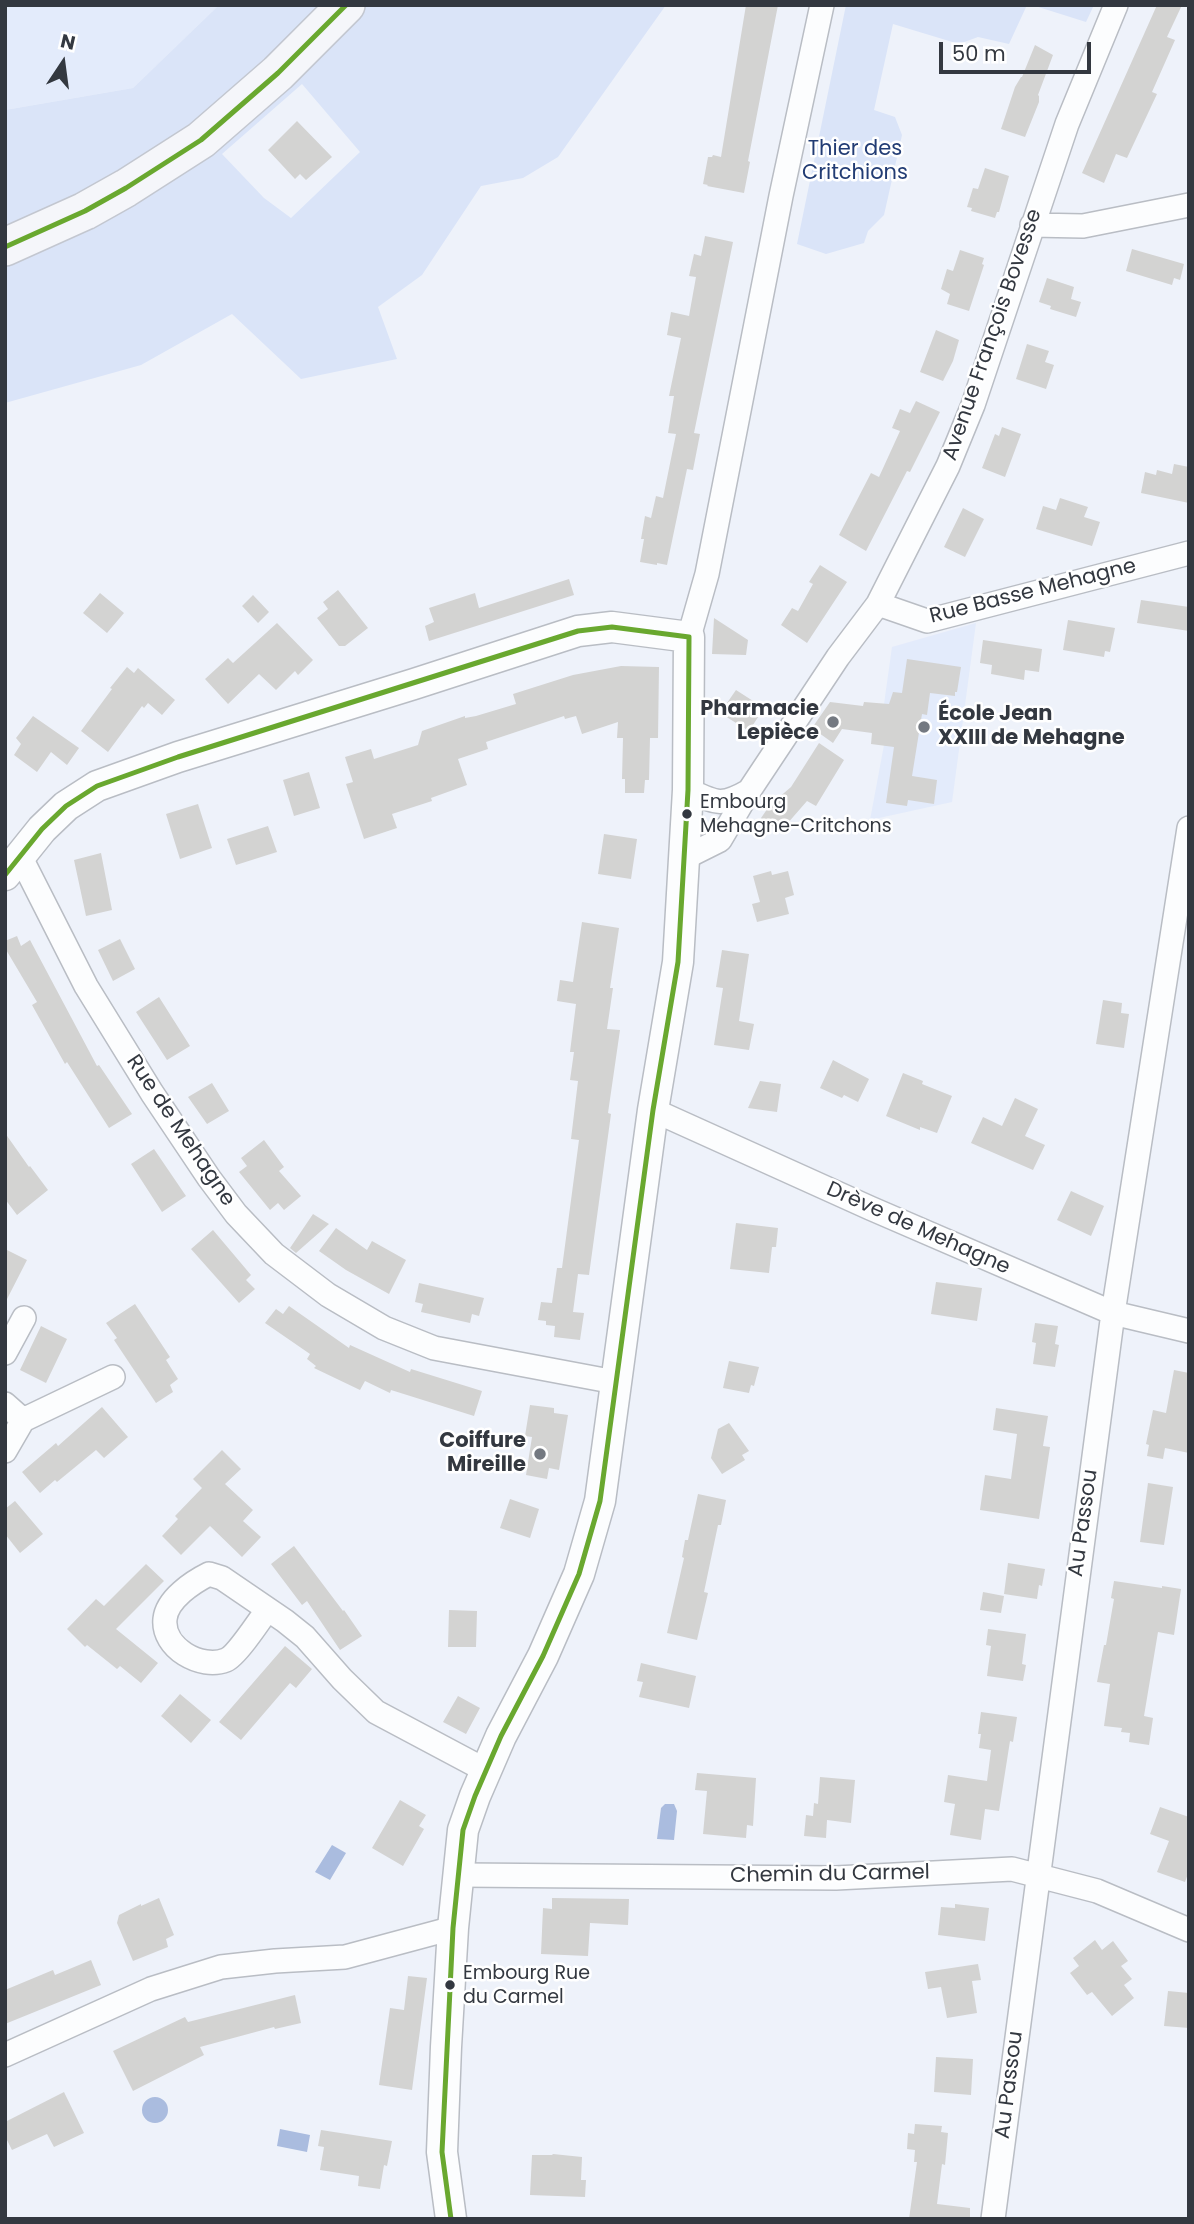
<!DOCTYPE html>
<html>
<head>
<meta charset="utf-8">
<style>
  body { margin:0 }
  #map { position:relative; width:1194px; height:2224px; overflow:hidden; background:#eef2fa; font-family:Poppins,sans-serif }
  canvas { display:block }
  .frame { position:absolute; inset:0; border:7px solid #333840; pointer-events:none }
  .north { position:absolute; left:28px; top:28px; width:70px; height:70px; -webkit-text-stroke:5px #fff; paint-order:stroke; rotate:13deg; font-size:19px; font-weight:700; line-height:28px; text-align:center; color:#333840 }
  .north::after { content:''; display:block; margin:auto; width:24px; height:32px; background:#333840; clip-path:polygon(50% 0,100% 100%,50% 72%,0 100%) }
  .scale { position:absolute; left:939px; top:42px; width:152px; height:32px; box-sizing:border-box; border:4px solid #333840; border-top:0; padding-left:9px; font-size:21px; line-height:24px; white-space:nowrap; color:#333840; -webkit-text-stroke:5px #fff; paint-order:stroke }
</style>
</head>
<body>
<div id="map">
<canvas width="1194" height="2224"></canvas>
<div class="frame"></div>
<div class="north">N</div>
<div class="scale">50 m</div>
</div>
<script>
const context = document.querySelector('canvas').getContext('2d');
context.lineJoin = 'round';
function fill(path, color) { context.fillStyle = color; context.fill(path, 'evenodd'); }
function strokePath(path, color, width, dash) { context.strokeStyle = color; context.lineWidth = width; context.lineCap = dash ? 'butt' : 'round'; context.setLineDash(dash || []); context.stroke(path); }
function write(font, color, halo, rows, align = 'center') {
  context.font = font + ' Poppins,sans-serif'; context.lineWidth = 5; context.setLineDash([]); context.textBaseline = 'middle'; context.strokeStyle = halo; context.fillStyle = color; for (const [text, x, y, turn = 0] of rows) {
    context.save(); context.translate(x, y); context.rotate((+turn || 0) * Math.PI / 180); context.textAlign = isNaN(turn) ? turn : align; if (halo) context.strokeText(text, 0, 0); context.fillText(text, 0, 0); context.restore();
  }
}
const built = new Path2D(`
  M5,5H219L133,88L5,110Z
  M976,623L952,802L870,820L884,745V704L892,647Z`);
const green = new Path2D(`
  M219,5H666L558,157L523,178L481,186L422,275L378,307L397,359L301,379L232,314L141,365L5,403V110L133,88ZM302,84L360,152L291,218L264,198L222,154Z
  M846,5H1027L1009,44L978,37L959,44L893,24L874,110L895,117L902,135L884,215L868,231L864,243L826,254L797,244Z
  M1032,5H1094L1086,22Z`);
const water = new Path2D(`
  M665,1804H674L677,1811L674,1840L657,1839L661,1808Z
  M332,1845L346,1853L330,1880L315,1872Z
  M142 2110a13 13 0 1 1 26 0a13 13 0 1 1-26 0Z
  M280,2129L310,2135L307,2152L277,2146Z`);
const building = new Path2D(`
  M746,5H778L748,161L750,162L744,193L707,186L708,185L703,184L708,157H712L713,155L721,157Z
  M1157,5H1182L1167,37L1175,40L1152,92L1157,94L1127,158L1116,154L1104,183L1082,173Z
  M1035,45L1053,55L1038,95L1039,96V102L1025,137L1001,129L1015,87L1021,77H1022Z
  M297,121L332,157L306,180L300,174L295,179L268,150Z
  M985,168L1009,176L999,212H997L995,218L971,211L972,208L967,207L973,188L978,189Z
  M705,236L733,242L694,433L700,434L693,470L687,469L667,565L657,563V565L640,562L644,539H641L645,516L651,518L656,496L663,498L676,434L668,433L674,396H669L681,338L667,335L671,312L689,316L696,277L689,276L694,254L701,256Z
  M1132,249L1184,264L1180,280L1174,278L1172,285L1126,271Z
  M960,250L984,258L982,264L984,265L969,311L947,304L950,294L941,289L947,269L953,271Z
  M1047,278L1074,287L1071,299L1081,302L1076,317L1050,309L1051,306L1039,302Z
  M936,330L959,340L953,361L943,381L920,372Z
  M1027,344L1049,351L1045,362L1054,365L1046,389L1016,379Z
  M916,401L940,412L910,472L907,471L866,551L839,535L871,473L879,477L900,431L892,428L900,409L910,413Z
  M1002,427L1021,434L1005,477L982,468L995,434L999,436Z
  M1174,464L1189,467V503L1141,493L1145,472L1156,475L1157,470L1172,474Z
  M1060,498L1088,507L1084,517L1100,522L1092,546L1036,529L1043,506L1056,510Z
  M963,508L984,519L965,557L944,547Z
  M820,565L847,582L807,643L781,625L792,608L798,611L813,584L809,582Z
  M569,579L574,595L429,641L425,626L434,622L429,608L475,593L479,608Z
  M338,590L368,628L345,646H339L317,618L328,609L323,602Z
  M100,593L124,613L107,633L83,613Z
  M253,595L269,612L258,623L242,606Z
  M1141,600L1189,607V631L1137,623Z
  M714,618L748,640L746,655L712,654Z
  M1068,620L1115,628L1110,652L1105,651L1104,657L1063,650Z
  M277,623L313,660L298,675L295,671L276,690L259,674L228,704L205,679L228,658L233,663Z
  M983,640L1042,649L1039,672L1025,670L1024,680L991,674L992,665L980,663Z
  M907,659L961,667L957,692H955V696L930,693L927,715L922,714L912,776L937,780L934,804L908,800L907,806L886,803L894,747L871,744L872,733L842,729L833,743L812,728L830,702L863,706L864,702L889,704L893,692L902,693Z
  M621,666L659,667L658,738H650L649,780H645L644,793H625V779H622L623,738H617L618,722L582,734L576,716L565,719L564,716L486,742L488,749L458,759L467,785L431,798L432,801L392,814L397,828L364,839L346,784L353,782L345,757L371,749L374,759L418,745L422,731L465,716V718L476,716L516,704L513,694L573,675Z
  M127,667L134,673L138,668L175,700L162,715L148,703L144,708L142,706L108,752L81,731L112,689L110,688Z
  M736,690L764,708L749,731L720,713Z
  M33,716L79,748L67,765L51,752L37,772L14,755L21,744L16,738Z
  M819,743L844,760L816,806L807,801L780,832L761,818L770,805L791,787Z
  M309,772L320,808L294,816L283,780Z
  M198,804L212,848L180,859L166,814Z
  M268,826L277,852L236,865L227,839Z
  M604,834L637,839L631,879L598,874Z
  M101,853L112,910L86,916L74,860Z
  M771,871L772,875L788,871L794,895L785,898L789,914L757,922L752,904L760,902L753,876Z
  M582,922L619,928L610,988H613L607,1029L620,1030L608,1113L611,1114L589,1275L578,1274L573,1312L584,1313L580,1340L554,1337L555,1326L546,1325V1321L538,1320L541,1302L552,1303L557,1268H562L579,1140L571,1139L578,1081L570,1080L574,1052H570L576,1004L557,1001L560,980L573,982Z
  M17,936L21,946L30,940L97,1066L99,1065L132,1114L109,1128L67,1062L65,1064L32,1005L37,1002L5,948V941Z
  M120,939L135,969L113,981L98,950Z
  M722,950L749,954L739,1021L754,1024L749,1050L714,1045L723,988L716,987Z
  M159,997L190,1046L167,1060L136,1012Z
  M1103,1000L1122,1003L1121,1013L1129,1014L1124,1048L1096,1044Z
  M833,1060L869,1079L858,1102L844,1095L842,1098L820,1088Z
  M903,1073L923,1081L922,1084L952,1096L937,1133L920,1127V1130L886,1116Z
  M760,1081L781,1084L777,1112L748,1108Z
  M212,1083L229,1111L207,1124L188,1097Z
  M1015,1098L1038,1109L1025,1136L1045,1145L1033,1170L971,1143L983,1117L1002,1126Z
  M5,1133L29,1167L30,1166L48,1190L17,1215L5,1199Z
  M264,1140L284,1167L279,1171L301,1196L284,1210L278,1203L270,1210L239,1172L247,1166L241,1158Z
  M154,1149L186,1196L162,1212L131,1164Z
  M1071,1191L1104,1206L1091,1236L1057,1220Z
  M313,1214L329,1224L296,1253L290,1248Z
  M736,1223L778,1228L776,1247H772L769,1273L730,1269Z
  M336,1228L367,1250L372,1241L406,1260L389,1294L346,1270L319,1251Z
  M213,1230L251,1275L246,1280L255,1289L239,1303L191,1249Z
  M5,1249L27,1260L5,1303Z
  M936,1282L982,1288L977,1321L931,1314Z
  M419,1283L484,1298L479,1316L472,1314L470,1323L421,1312L423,1304L415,1302Z
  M135,1304L170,1357L166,1360L178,1379L170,1385L173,1392L156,1403L114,1340L117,1338L106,1323Z
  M289,1306L349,1348L350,1345L410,1372L411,1369L482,1391L474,1416L391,1390L390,1393L365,1381L360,1390L314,1368L316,1366L307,1359L310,1354L265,1323L276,1309L283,1314Z
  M1035,1323L1058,1326L1055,1344L1059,1345L1055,1367L1033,1364L1036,1343L1032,1342Z
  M41,1326L67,1339L46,1383L20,1370Z
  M729,1361L759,1367L754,1386L751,1385L749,1393L723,1388Z
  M1174,1370L1189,1373V1453L1165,1448L1163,1459L1147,1456L1149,1445L1146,1444L1153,1410L1166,1413Z
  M530,1405L554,1408V1413L568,1415L559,1470L549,1468L547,1479L526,1475L532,1437L525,1436Z
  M102,1407L128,1437L104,1458L96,1450L57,1482L55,1480L40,1493L22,1472L56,1443L58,1446Z
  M996,1408L1048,1416L1043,1446L1050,1447L1039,1519L980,1510L985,1475L1011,1479L1017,1434L993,1430Z
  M729,1423L749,1451L742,1455L745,1460L722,1474L711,1458L718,1429Z
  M222,1450L241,1469L225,1484L253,1510L243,1521L261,1537L242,1557L210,1526L181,1555L162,1536L178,1519L175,1516L202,1488L193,1479Z
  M1148,1483L1173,1487L1164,1545L1140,1542Z
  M698,1494L726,1500L721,1525H718L704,1592L708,1593L697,1640L667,1633L684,1558L682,1557L685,1540H688Z
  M510,1499L539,1509L530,1538L500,1528Z
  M15,1501L43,1534L20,1553L5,1534V1509Z
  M294,1546L343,1611L344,1610L362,1636L340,1650L307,1601L302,1605L271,1564Z
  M1008,1563L1045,1569L1042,1586L1039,1585L1037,1599L1004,1594Z
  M146,1564L164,1581L116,1629L158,1663L141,1683L120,1666L117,1669L87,1645L85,1647L67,1629L96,1599L104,1606Z
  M1114,1581L1162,1588V1586L1181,1589L1174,1635L1158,1632L1144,1716L1153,1718L1149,1745L1129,1742L1130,1733L1121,1732L1122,1728L1104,1726L1110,1684L1097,1682L1104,1645H1106L1114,1599L1111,1598Z
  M983,1592L1004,1596L1001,1613L980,1610Z
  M449,1610L477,1611L476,1647H448Z
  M988,1629L1026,1634L1022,1664L1026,1665L1023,1681L987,1676L991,1646L986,1645Z
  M285,1646L312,1669L296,1688L290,1683L241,1740L219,1722Z
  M641,1663L696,1676L689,1708L639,1697L643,1682L637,1681Z
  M180,1694L211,1720L191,1743L161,1716Z
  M458,1696L480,1708L466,1734L443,1722Z
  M981,1712L1017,1717L1013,1742L1010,1741L999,1811L985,1809L981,1840L950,1835L955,1804L944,1802L948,1775L987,1781L991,1750L979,1748L981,1734H978Z
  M697,1773L756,1778L753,1826L747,1825L746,1838L703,1834L707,1791L695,1790Z
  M820,1777L855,1780L851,1823L827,1820L826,1838L804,1836L806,1815L813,1816L814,1803L818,1804Z
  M400,1800L426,1815L419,1826L424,1829L403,1866L372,1848Z
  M1160,1807L1189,1817V1871L1185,1882L1157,1872L1169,1841L1150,1834Z
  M159,1898L174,1935L166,1939L168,1947L133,1961L117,1923L119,1915L141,1904V1906Z
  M552,1898L629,1899L628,1925L590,1923L588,1956L541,1954L543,1908L552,1909Z
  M955,1904L989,1908L985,1941L938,1935L941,1907L955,1908Z
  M1095,1940L1102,1950L1113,1941L1128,1961L1121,1966L1132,1979L1124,1985L1134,1998L1112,2016L1092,1992L1087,1995L1070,1973L1079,1966L1073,1958Z
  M91,1960L101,1985L5,2024V1990L53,1970L55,1975Z
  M978,1964L981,1980L972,1981L977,2013L947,2018L941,1987L928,1989L925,1972Z
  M408,1976L427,1978L412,2090L379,2085L390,2008L404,2010Z
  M1168,1991L1189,1993V2028L1164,2026Z
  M295,1995L301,2023L275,2029L274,2027L200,2047L204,2055L133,2091L113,2051L185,2017L188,2022Z
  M936,2057L973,2059L971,2095L934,2092Z
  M64,2092L84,2133L54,2147L47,2134L12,2150L5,2136V2122Z
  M915,2124L942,2126L941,2132L948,2133L945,2165L942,2164L937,2204L970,2208V2219H909L917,2162H914L915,2150L907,2149L908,2133L914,2134Z
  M321,2130L392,2141L387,2166L384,2165L380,2189L358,2186L359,2176L320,2170L324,2147L318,2146Z
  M553,2154L582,2157L581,2180H586L585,2197L530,2195L532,2155H552Z`);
const minor = new Path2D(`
  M1032,225L1083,226L1189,205
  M878,604L927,621L1189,553
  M689,637L707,574L781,196L822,5
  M688,790C716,803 721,807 749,791
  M21,858L86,986L152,1093L209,1178L236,1214L274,1254L328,1295L384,1328L434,1348L615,1382
  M684,858L720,840L749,791L838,657L878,604L948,466L973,405L1067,124L1116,5
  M653,1110L870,1208L1113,1313L1189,1331
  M5,1353L24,1318
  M5,1404L23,1420
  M5,1451L23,1420L113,1377
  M267,1610C260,1620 236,1656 226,1660C201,1670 162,1648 165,1619C167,1599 193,1582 209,1574L222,1578L285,1621L305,1637L342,1679L376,1712L485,1770
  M460,1875L836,1878L1012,1869L1097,1891L1189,1930
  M5,2055L151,1989L221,1967L275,1961L345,1957L453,1928
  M993,2219L1113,1313L1189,828`);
const tertiary = new Path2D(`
  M5,875L42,829L66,806L97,786L178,757L414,684L578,631L612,627L689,637L688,790L678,962L653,1110L600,1501L579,1574L543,1656L501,1736L475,1796L463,1830L453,1928L446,2047L442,2152L451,2219`);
const primary = new Path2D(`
  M5,247L85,211L126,188L201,140L278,73L346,5`);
const bus1 = new Path2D(`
  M5,247L85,211L126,188L201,140L278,73L346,5
  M5,875L42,829L66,806L97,786L178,757L578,631L612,627L689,637
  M451,2219L442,2152L453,1928L463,1830L475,1796L501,1736L543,1656L579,1574L600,1501L653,1110L678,962L688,790L689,637`);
const markers = [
  [833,722,7,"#747981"],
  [924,727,7,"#747981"],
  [687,814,6,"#333840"],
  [540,1454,7,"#747981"],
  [450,1985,6,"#333840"]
];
const busNames = [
  ["Embourg",700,803],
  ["Mehagne-Critchons",700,827],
  ["Embourg Rue",463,1974],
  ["du Carmel",463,1998]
];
const parkNames = [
  ["Thier des",855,150],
  ["Critchions",855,174]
];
const streetNames = [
  ["Avenue François Bovesse",993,335,-71],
  ["Rue Basse Mehagne",1033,592,-14],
  ["Rue de Mehagne",180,1131,56],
  ["Drève de Mehagne",918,1229,24],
  ["Au Passou",1084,1523,-82],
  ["Chemin du Carmel",830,1875,-1],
  ["Au Passou",1010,2085,-83]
];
const poiNames = [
  ["Pharmacie",819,710],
  ["Lepièce",819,734],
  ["École Jean",938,715,"left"],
  ["XXIII de Mehagne",938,739,"left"],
  ["Coiffure",526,1442],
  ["Mireille",526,1466]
];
fill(built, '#e3ebfb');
fill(green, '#dae4f8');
fill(water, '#aabcdf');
fill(building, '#d3d3d2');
strokePath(minor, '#b9bdc4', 26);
strokePath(tertiary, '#b9bdc4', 33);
strokePath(primary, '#c3c7d0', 40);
strokePath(minor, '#fcfdfe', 23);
strokePath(tertiary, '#fcfdfe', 30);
strokePath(primary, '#f5f6fa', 37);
strokePath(bus1, '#69a82f', 5);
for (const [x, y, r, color] of markers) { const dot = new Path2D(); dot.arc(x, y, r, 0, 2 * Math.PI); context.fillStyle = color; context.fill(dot); strokePath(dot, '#fff', 2.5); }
write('19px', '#333840', '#fff', busNames, 'left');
write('21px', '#223c74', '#fff', parkNames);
write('21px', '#333840', '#fff', streetNames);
write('bold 21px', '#333840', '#fff', poiNames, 'right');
</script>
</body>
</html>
